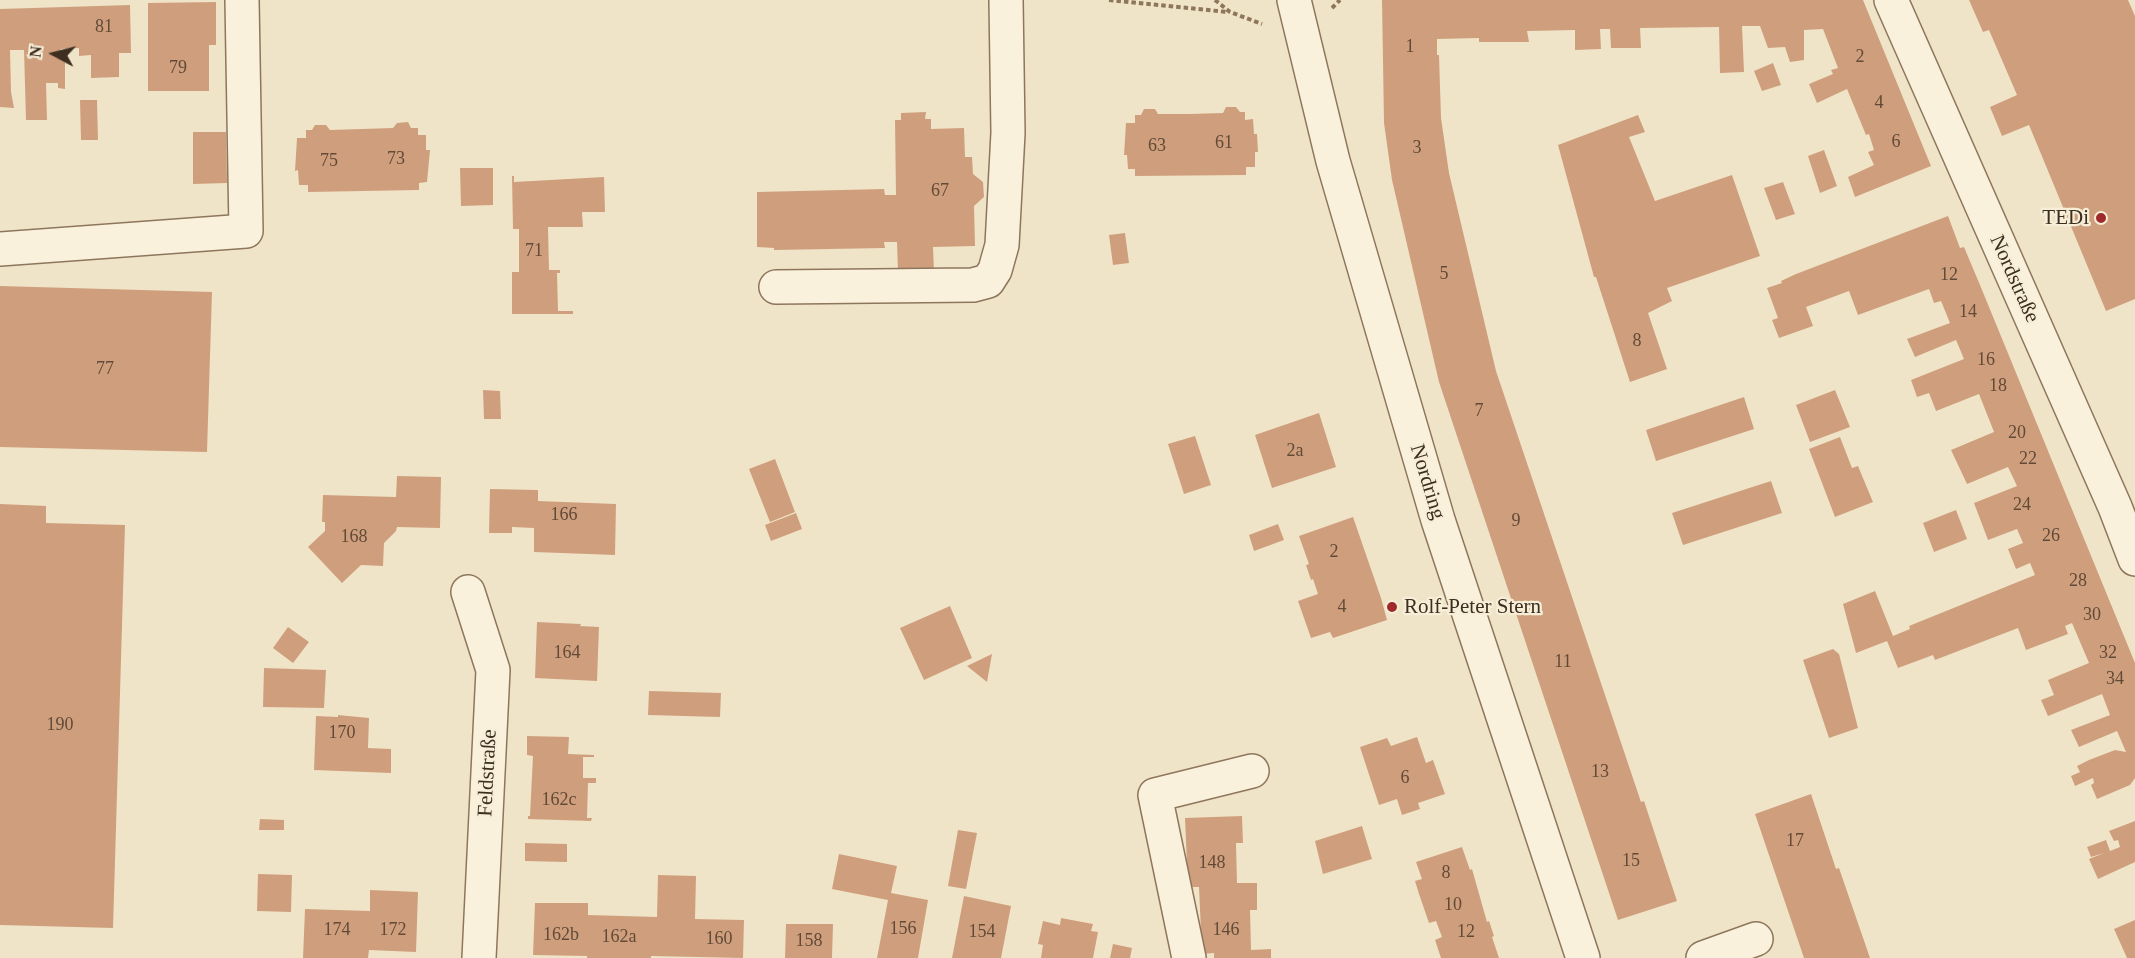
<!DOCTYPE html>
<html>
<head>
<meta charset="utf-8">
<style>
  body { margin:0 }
  #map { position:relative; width:2135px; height:958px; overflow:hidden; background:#f0e4c8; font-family:Georgia,serif }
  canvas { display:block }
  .north { position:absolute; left:24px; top:24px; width:60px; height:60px; -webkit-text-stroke:4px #f7eed8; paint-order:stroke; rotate:277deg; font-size:16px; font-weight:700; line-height:24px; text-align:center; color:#3d2e20 }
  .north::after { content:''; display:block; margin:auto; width:21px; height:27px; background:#3d2e20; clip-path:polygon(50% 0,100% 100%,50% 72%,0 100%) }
</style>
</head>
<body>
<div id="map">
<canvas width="2135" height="958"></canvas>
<div class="north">N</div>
</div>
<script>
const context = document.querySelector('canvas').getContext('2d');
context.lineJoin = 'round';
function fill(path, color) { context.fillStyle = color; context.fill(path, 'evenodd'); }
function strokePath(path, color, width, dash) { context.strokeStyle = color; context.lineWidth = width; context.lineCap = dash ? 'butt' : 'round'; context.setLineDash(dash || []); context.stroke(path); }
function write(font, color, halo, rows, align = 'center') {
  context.font = font + ' Georgia,serif'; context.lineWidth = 4.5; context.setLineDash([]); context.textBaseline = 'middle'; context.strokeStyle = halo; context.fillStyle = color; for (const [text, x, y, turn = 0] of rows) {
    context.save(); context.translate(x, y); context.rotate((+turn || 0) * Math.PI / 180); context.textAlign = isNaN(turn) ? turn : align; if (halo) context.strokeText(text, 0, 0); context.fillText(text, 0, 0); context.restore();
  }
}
const building = new Path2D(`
  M1382,0H1863L1931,166L1855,197L1848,177L1874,165L1868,152L1874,150L1869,134L1866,135L1847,89L1817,103L1809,84L1833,74L1831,70L1838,68L1823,29L1804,30V60L1790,62L1785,47L1768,48L1760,26H1742L1744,72L1720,73L1719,27L1640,28L1641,48H1611L1610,29H1600L1601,49L1575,50V30L1527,31L1529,42H1479V38L1437,39V55H1439L1441,118L1449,173L1496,371L1641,802L1644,801L1677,901L1618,920L1439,382L1392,180L1384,123Z
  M1969,0H2128L2135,16V299L2106,311L2029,125L2002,136L1990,107L2017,95L1989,30L1983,32Z
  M216,2V45H209V91H148V3Z
  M130,5L131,53H119V77L91,78V55L79,56V48L60,49L65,57V89L58,88V83H46L47,120H26L24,50H10L11,92L14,108L0,107V9Z
  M1773,63L1781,85L1762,91L1754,71Z
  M80,100H97L98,140H81Z
  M1226,107H1236L1240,112H1245V120L1253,119L1254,134H1257L1258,152H1255V167H1246V175L1135,176V169H1128L1127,155H1124L1126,123H1135V115H1141L1144,109H1155L1158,114H1190L1223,113Z
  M926,112L925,119H931V129L964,128L965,157H972L973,174L983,182L984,197L974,206L975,246L933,247L934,271L898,272L897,242H884L885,248L774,250V248L757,247V192L884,189L885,195H896L895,120H901V113Z
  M1638,115L1645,132L1629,137L1655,201L1732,175L1760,256L1667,288L1672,301L1648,313L1667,369L1630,382L1596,277H1594L1558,145Z
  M408,122L411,128H418V135H426V150H430L427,182L419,183V190L308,192V185H299L298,170L295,171L297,138H306V130H312L315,125H326L330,130L362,129L393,128L397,123Z
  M193,132H226L227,183L193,184Z
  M1824,150L1837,186L1820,193L1808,156Z
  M460,168H493V205L461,206Z
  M512,176H514V182L604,177L605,212H582L583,227H548L549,270H560V273H557L558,311H573V314H512V272H519V229H513Z
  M1783,182L1795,214L1776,220L1764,188Z
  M1948,216L1960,248L1964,247L1980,285L2135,663V778L2130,785L2097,799L2091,785L2094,783L2093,778L2075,786L2071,776L2080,772L2077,766L2089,760L2115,750L2126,752L2117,731L2079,747L2071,730L2110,715L2102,694L2048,716L2041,700L2054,695L2048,680L2089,663L2072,623L2065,626L2068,634L2026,650L2018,628L1935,660L1933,655L1898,668L1887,641L1856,653L1843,604L1875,591L1893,636L1910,629L1909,626L2035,575L2030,563L2016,569L2008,549L2023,543L2017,529L1988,540L1974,503L2017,486L2008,467L1967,484L1951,450L1994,432L1979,394L1936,411L1929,393L1917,397L1911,380L1964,359L1956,340L1915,357L1907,339L1950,323L1941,301L1934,303L1929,289L1858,315L1849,291L1806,307L1813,326L1779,338L1772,320L1778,318L1767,288L1782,283L1781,281L1796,274Z
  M1125,233L1129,263L1113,265L1109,235Z
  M0,286L212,292L207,452L0,447Z
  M483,390L500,391L501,419H484Z
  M1835,390L1850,427L1810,442L1796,405Z
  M1744,397L1754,429L1656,461L1646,430Z
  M1319,413L1336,467L1272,488L1255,435Z
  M1195,436L1211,485L1184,494L1168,444Z
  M1840,437L1852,468L1858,466L1873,502L1835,517L1809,449Z
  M775,459L795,512L770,522L749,469Z
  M397,476L441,477L440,528L397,527L396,531L384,543L383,566L361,565L342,583L308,547L325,531V522H322L323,495L396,497Z
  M1771,481L1782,513L1683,545L1672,513Z
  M490,489L538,490V501L616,504L615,555L534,552V528L512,527V533H489Z
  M0,504L46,506V523L125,525L113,928L0,925Z
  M1956,510L1967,539L1934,552L1923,523Z
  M796,513L802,529L771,541L765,525Z
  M1353,517L1381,598L1387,620L1333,638L1330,632L1311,638L1298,601L1318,594L1313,579L1311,580L1306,565L1309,564L1299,536Z
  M1278,524L1284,540L1254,551L1249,535Z
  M950,606L972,658L924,680L900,628Z
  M537,622L581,624L580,626L599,627L597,681L535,678Z
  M288,627L309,642L293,663L273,648Z
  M1833,649L1839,654L1858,728L1829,738L1803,660Z
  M992,654L987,682L967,666Z
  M264,668L326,670L324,708L263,707Z
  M649,691L721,693L720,717L648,715Z
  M338,715L369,718L368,748L391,749V773L314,770L316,716L338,717Z
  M527,736L569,737L568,754L594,755V757H583V778H596V783H588L587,818H592L591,821L528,819V816H530L533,756L527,755Z
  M1417,737L1426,763L1433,760L1445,794L1418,803L1420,809L1402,815L1397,799L1379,805L1360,747L1387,738L1391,746Z
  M1811,794L1836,869L1839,868L1870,958H1804L1755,814Z
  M1242,816L1243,843H1236L1237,883H1257V910H1250L1251,950L1271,949V958H1214V953L1202,954L1199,887H1188L1185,818Z
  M260,819L284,820V830H259Z
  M2135,821V862L2098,879L2089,859L2104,853L2091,857L2087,847L2106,840L2110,851L2120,847L2118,840L2114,841L2109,831Z
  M1362,826L1372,859L1323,874L1315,841Z
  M958,830L977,833L966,889L948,886Z
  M525,843L567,844V862L525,861Z
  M1462,847L1470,870L1472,869L1487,922L1489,921L1494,936L1492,937L1499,958H1441L1435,940L1442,937L1436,921L1429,923L1419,894L1415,881L1422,879L1416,862Z
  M839,854L897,866L891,893L928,900L918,958H877L888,900L832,889Z
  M258,874L292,875L291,912L257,911Z
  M658,875L696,876L695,919L744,920L743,958L651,956V958H587V956L533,955L535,903H588V915L657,917Z
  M370,890L418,892L416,952L369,950L368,958H303L305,909L370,911Z
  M964,896L1011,906L1001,958H952Z
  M1061,918L1093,924L1091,931L1098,932L1093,958H1041L1043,945L1038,944L1043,921L1060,925Z
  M2135,920V958H2127L2114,929Z
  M786,924H833L832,958H785Z
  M1113,944L1132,948L1130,958H1110Z`);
const path = new Path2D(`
  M1109,0L1227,12
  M1215,0L1230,12L1262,24
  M1332,8L1340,0`);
const minor = new Path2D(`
  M1294,0L1333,161L1438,520L1583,958
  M1891,0L2115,507L2135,559
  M0,249L246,231L242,0
  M776,287L973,285L988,281L995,270L1002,245L1008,133L1006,0
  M468,592L493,670L479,958
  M1189,958L1155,795L1252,771
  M1703,958L1756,939`);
const markers = [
  [2101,218,6,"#9e2a2b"],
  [1392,607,6,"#9e2a2b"]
];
const numberNames = [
  ["81",104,27],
  ["1",1410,47],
  ["2",1860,57],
  ["79",178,68],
  ["4",1879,103],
  ["6",1896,142],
  ["61",1224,143],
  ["63",1157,146],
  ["3",1417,148],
  ["73",396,159],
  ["75",329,161],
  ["67",940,191],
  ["71",534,251],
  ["5",1444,274],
  ["12",1949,275],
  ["14",1968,312],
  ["8",1637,341],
  ["16",1986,360],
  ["77",105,369],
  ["18",1998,386],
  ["7",1479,411],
  ["20",2017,433],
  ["2a",1295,451],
  ["22",2028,459],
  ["24",2022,505],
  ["166",564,515],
  ["9",1516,521],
  ["26",2051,536],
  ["168",354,537],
  ["2",1334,552],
  ["28",2078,581],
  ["4",1342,607],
  ["30",2092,615],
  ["164",567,653],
  ["32",2108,653],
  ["11",1563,662],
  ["34",2115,679],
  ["190",60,725],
  ["170",342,733],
  ["13",1600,772],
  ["6",1405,778],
  ["162c",559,800],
  ["17",1795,841],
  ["15",1631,861],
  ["148",1212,863],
  ["8",1446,873],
  ["10",1453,905],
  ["156",903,929],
  ["174",337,930],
  ["172",393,930],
  ["146",1226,930],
  ["154",982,932],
  ["12",1466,932],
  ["162b",561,935],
  ["162a",619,937],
  ["160",719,939],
  ["158",809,941]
];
const poiNames = [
  ["TEDi",2089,218],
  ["Rolf-Peter Stern",1404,607,"left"]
];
const streetNames = [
  ["Nordstraße",2014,279,66],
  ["Nordring",1427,482,73],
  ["Feldstraße",488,773,-87]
];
fill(building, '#cf9f7d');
strokePath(minor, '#8d765c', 36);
strokePath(path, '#8d765c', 4, [4.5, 3]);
strokePath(minor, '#faf1dc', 33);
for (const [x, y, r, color] of markers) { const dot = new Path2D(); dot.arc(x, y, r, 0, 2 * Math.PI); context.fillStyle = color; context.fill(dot); strokePath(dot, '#f7eed8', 2); }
write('18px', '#624a37', null, numberNames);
write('21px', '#3d2e20', '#f7eed8', poiNames, 'right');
write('21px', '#3d2e20', '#f7eed8', streetNames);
</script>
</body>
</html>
